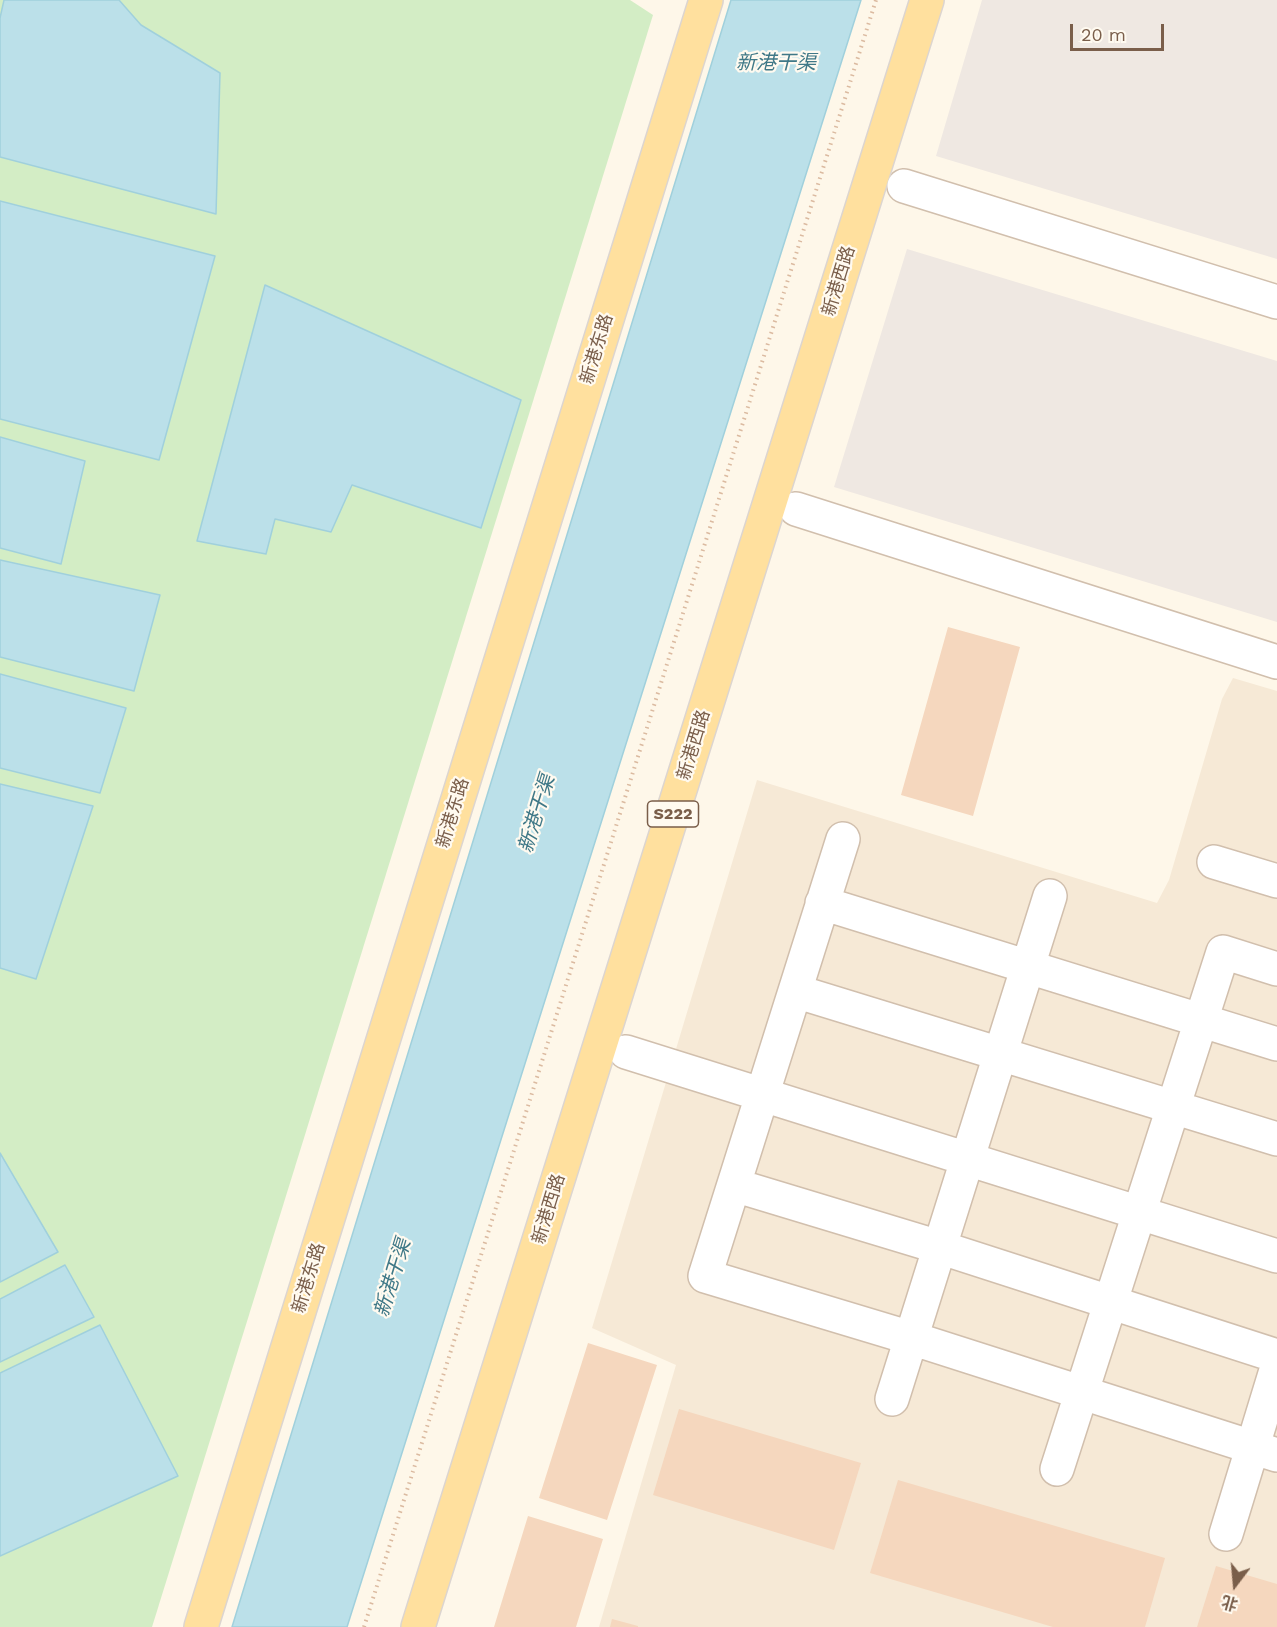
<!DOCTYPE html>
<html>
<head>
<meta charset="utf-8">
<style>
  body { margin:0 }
  #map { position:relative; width:1277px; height:1627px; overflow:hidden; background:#fef7e9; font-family:"Work Sans","Noto Sans SC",sans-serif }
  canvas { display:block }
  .north { position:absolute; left:1205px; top:1555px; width:60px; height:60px; -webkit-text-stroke:4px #fffaf0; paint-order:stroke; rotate:196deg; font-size:16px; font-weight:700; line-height:24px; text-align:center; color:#7a5e4a }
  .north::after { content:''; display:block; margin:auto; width:21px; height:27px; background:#7a5e4a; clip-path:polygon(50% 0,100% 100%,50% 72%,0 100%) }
  .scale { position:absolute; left:1070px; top:24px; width:94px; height:27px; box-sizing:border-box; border:3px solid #7a5e4a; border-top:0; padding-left:8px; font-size:18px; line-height:21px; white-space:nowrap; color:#7a5e4a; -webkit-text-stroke:4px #fffaf0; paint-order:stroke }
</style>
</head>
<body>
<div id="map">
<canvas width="1277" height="1627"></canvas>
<div class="north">北</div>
<div class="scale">20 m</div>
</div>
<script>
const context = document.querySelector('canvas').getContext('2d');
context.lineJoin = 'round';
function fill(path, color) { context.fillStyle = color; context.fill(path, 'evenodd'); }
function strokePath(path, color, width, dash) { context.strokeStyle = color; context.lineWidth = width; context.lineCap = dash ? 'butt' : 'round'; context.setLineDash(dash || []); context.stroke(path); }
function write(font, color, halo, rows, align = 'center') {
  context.font = font + ' "Work Sans","Noto Sans SC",sans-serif'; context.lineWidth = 4.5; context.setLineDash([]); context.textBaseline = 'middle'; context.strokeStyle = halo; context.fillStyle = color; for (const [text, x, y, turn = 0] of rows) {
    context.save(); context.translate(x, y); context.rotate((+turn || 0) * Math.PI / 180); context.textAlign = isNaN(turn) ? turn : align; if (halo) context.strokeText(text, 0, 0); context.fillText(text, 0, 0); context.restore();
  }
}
const residential = new Path2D(`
  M1233,678L1277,691V1627H599L676,1365L592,1328L757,780L1157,903L1169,880L1222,699Z`);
const industrial = new Path2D(`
  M982,0H1277V259L936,156Z
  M907,249L1277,361V622L834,487Z`);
const green = new Path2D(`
  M0,0H630L653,15L152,1627H0Z`);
const water = new Path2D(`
  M4,0H119L141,25L220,73L216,214L0,157V18Z
  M731,0H861L347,1627H232Z
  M0,201L215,256L159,460L0,419Z
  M265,285L521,400L481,528L352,485L331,532L275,519L266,554L197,541Z
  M0,437L85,461L61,564L0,548Z
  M0,560L160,595L134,691L0,657Z
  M0,674L126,708L100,793L0,768Z
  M0,784L93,806L36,979L0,968Z
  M0,1153L58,1252L0,1282Z
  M65,1265L94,1317L0,1362V1299Z
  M100,1325L178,1476L0,1556V1373Z`);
const building = new Path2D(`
  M948,627L1020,647L973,816L901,795Z
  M588,1343L657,1365L607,1520L539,1498Z
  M679,1409L861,1463L834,1550L653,1495Z
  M898,1480L1165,1558L1145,1627H1053L870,1573Z
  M528,1516L603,1539L576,1627H494Z
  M1216,1566L1277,1584V1627H1197Z
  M612,1619L638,1626V1627H610Z`);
const path = new Path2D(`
  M364,1627L876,0`);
const minor = new Path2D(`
  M904,186L1277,302
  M796,509L1277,662
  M843,839L705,1276L911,1338L1277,1455
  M1214,862L1277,881
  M822,903L1277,1044
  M795,991L1277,1139
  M626,1052L1277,1256
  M734,1185L939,1247L1277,1356
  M892,1399L1050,896
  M1057,1469L1223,952L1277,969
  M1226,1534L1277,1367`);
const major = new Path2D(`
  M201,1627L706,0
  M418,1627L927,0`);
const shields = [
  [673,814,51]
];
const shieldNames = [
  ["S222",673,814]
];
const streetNames = [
  ["新港西路",839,281,-73],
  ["新港东路",597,349,-73],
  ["新港西路",694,745,-73],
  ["新港东路",453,813,-73],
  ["新港西路",549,1209,-73],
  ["新港东路",309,1278,-73]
];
const waterNames = [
  ["新港干渠",776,63],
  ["新港干渠",537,814,-73],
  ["新港干渠",393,1278,-73]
];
fill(residential, '#f6e9d6');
fill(industrial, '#efe8e2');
fill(green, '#d3edc5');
fill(water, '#bbe0e9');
strokePath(water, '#a0d0dc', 1.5);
fill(building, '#f5d7be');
strokePath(minor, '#d1bfad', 36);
strokePath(major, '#dcd5d0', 36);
strokePath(path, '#dbbaa0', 4, [1.5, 4.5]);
strokePath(minor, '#fff', 33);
strokePath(major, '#ffe09e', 33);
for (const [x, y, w] of shields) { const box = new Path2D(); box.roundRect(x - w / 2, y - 13, w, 26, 4.5); context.fillStyle = '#fffaf0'; context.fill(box); strokePath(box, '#7a5e4a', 1.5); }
write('bold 16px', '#7a5e4a', null, shieldNames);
write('18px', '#7a5e4a', '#fffaf0', streetNames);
write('italic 20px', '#3f7887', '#fffaf0', waterNames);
</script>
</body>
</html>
